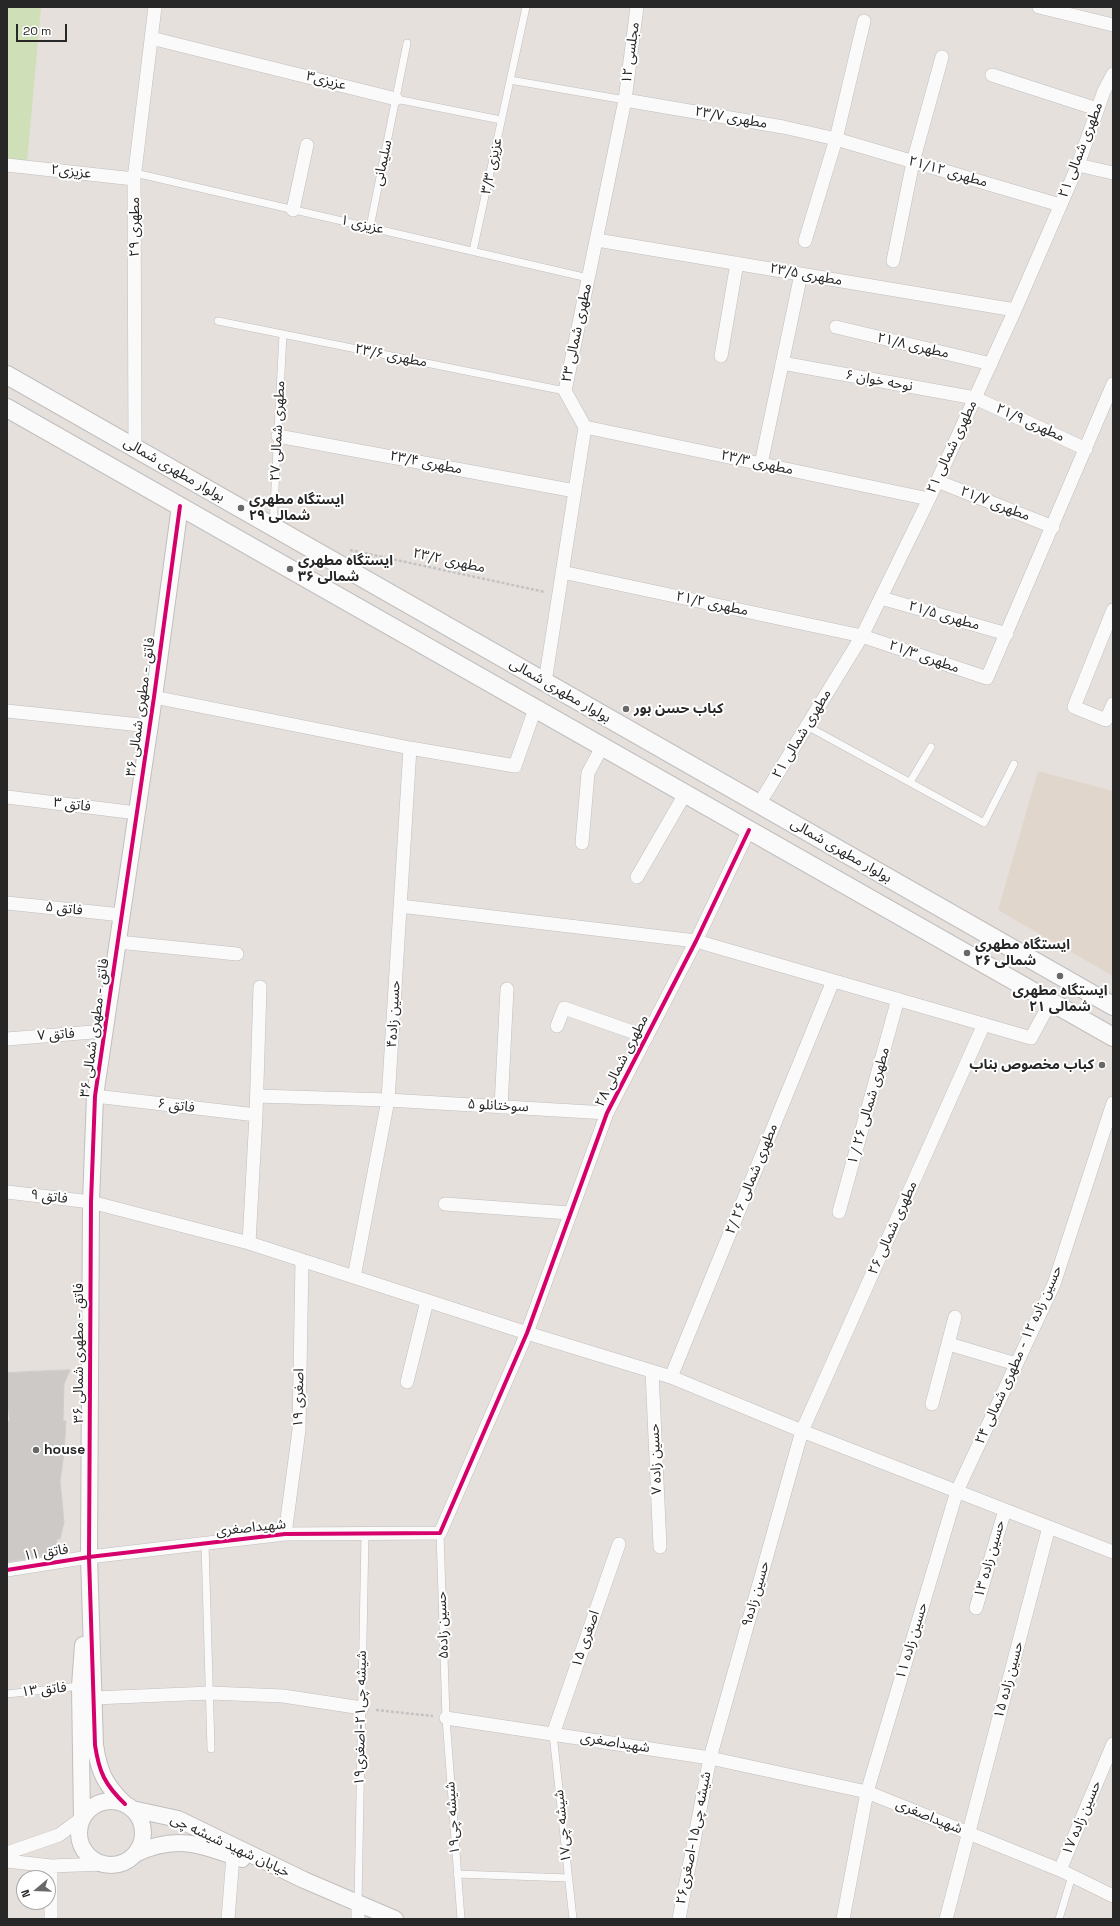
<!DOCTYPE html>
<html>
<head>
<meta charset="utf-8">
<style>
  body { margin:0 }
  #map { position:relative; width:1120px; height:1926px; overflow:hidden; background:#e6e0dc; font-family:"Space Grotesk",sans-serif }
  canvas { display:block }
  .frame { position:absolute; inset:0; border:8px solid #272727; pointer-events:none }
  .north { position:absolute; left:16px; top:1870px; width:40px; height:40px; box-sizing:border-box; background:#fff; border:1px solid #a9a9a9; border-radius:50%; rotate:251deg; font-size:11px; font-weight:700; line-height:16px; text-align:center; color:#272727 }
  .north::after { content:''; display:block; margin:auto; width:14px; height:18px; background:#6a6866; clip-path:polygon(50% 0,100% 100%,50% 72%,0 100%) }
  .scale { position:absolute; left:16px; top:24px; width:51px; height:18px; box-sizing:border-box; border:2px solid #272727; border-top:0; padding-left:5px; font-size:12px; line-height:14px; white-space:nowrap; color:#272727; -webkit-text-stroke:3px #fff; paint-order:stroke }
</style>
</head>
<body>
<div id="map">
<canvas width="1120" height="1926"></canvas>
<div class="frame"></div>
<div class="north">N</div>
<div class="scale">20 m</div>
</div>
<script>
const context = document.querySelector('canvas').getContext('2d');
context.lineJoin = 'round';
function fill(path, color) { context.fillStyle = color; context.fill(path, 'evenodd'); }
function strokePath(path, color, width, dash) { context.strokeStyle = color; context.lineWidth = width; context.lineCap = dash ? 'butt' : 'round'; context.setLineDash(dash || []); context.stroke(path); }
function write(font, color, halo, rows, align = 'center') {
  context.font = font + ' "Space Grotesk","Noto Sans Arabic",sans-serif'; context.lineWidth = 4; context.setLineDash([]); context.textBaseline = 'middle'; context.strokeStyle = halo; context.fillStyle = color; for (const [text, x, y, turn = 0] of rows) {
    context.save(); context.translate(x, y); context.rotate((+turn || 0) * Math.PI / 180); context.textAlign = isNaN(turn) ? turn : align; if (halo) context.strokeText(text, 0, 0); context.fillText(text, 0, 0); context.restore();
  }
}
const education = new Path2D(`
  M1038,771L1113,791V976L998,910Z`);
const green = new Path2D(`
  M7,7H41L27,163L7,160Z`);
const building = new Path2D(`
  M70,1370L64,1384L63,1421H66L64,1453L60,1481L64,1522L60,1539H57L56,1554L7,1562V1421H10L7,1400V1373Z`);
const path = new Path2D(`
  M350,550L545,592
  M376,1710L433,1716`);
const service = new Path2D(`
  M510,80L625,100
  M396,99L501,120
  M135,173L588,278
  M370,227L407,43
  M473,251L526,7
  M218,321L565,391
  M273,526L283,334
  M807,726L984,823L1014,764
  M910,782L931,747
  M440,1533L446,1718L461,1919
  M205,1544L211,1749
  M7,1694L80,1686
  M553,1734L573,1919
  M457,1874L569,1878
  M358,1902L365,1534
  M1059,1919L1072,1876`);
const minor = new Path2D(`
  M1039,7L1113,25
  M151,38L396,99
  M992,75L1097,109
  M625,100L783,127L836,139L1060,205
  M7,165L134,179
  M1078,165L1113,173
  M293,210L307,145
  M597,240L1015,310
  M805,241L836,139L864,21
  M893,261L913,162L942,57
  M836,327L991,364
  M721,356L737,263
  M782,363L975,398L1086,449
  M585,427L929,499
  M278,436L575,491
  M135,448L134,179L155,7
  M761,464L801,274
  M937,481L1053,527
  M562,572L862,636L987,678L1113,384
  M881,598L1007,634
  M1113,610L1074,707L1106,720L1113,704
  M545,682L585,427L565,391L625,100L637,7
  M154,697L410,748L515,766L535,709
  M7,711L150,726
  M7,797L137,813
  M759,804L862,636L929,499L1015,310L1078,165L1104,91L1113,74
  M582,843L588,773L602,747
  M637,877L685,794
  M7,903L122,915
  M400,906L696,941L1031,1038L1051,1001
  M118,942L237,954
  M557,1026L564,1008L647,1037
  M7,1039L105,1031
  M95,1096L256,1115
  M257,1096L388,1100L607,1113
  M501,1107L507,989
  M7,1192L91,1202L249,1243L527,1333L671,1377L802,1431L1113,1552
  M445,1204L569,1213
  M839,1212L898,999
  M249,1243L256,1115L260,987
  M354,1277L388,1100L410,748
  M949,1344L1016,1364
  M652,1371L660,1547
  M671,1377L833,981
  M407,1382L427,1301
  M932,1404L955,1317
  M285,1534L299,1430L302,1260
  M7,1570L89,1557L285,1534L440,1533L527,1333L607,1113L696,941L749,830
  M976,1608L1005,1510
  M94,1698L210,1693L283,1696L362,1708
  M446,1718L710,1758L867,1792L1060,1870L1113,1896
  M553,1734L619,1544
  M7,1853L59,1835L82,1818
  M7,1861L51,1866L104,1864
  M51,1866V1919
  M1060,1870L1113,1744
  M228,1919L233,1856
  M358,1919V1902
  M679,1919L710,1758L802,1431L984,1024
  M843,1919L867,1792L957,1491L1054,1284L1113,1103
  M946,1919L1049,1527`);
const tertiary = new Path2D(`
  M79 1833a32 32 0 1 1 64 0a32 32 0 1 1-64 0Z
  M125,1804C105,1785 99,1772 95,1745L89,1557L91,1202L95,1096L154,697L180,506
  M132,1809L178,1819L304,1880L395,1919
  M82,1818L80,1686L83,1645
  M135,1854C177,1834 200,1845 242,1859`);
const secondary = new Path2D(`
  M7,375L1113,1006
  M7,408L1113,1037`);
const cycleway = new Path2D(`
  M7,1570L89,1557L285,1534L440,1533L527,1333L607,1113L696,941L749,830
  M125,1804C105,1785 99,1772 95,1745L89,1557L91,1202L95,1096L154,697L180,506`);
const markers = [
  [241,508,4,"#6a6866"],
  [290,569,4,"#6a6866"],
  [626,709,4,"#6a6866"],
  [967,953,4,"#6a6866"],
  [1060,976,4,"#6a6866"],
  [1102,1065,4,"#6a6866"],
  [36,1450,4,"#6a6866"]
];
const streetNames = [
  ["مجلسی ۱۲",631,53,-82],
  ["عزیزی۳",326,81,14],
  ["مطهری ۲۳/۷",731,118,10],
  ["مطهری شمالی ۲۱",1081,150,-69],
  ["سلیمانی",383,163,-78],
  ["عزیزی ۳/۳",492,166,-78],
  ["عزیزی۲",71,172,6],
  ["مطهری ۲۱/۱۲",948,172,16],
  ["عزیزی ۱",362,225,13],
  ["مطهری ۲۹",135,227,-90],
  ["مطهری ۲۳/۵",806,275,10],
  ["مطهری شمالی ۲۳",577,333,-78],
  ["مطهری ۲۱/۸",913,346,13],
  ["مطهری ۲۳/۶",391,356,11],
  ["نوحه خوان ۶",879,381,10],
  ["مطهری ۲۱/۹",1030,423,24],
  ["مطهری شمالی ۲۷",278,431,-87],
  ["مطهری شمالی ۲۱",952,447,-65],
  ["مطهری ۲۳/۴",426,463,11],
  ["مطهری ۲۳/۳",757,463,12],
  ["بولوار مطهری شمالی",174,470,30],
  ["مطهری ۲۱/۷",995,504,21],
  ["مطهری ۲۳/۲",449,561,12],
  ["مطهری ۲۱/۲",712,604,12],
  ["مطهری ۲۱/۵",944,616,16],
  ["مطهری ۲۱/۳",924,657,19],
  ["بولوار مطهری شمالی",560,691,30],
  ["فاتق - مطهری شمالی ۳۶",141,707,-82],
  ["مطهری شمالی ۲۱",802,734,-59],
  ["فاتق ۳",72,805,7],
  ["بولوار مطهری شمالی",841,851,30],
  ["فاتق ۵",64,909,6],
  ["حسین زاده۴",394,1014,-87],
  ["فاتق - مطهری شمالی ۳۶",95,1028,-82],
  ["فاتق ۷",56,1035,-4],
  ["مطهری شمالی ۲۸",622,1061,-63],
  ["فاتق ۶",176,1106,7],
  ["سوختانلو ۵",498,1106,3],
  ["مطهری شمالی ۲۶ / ۱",869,1106,-74],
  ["مطهری شمالی ۲۶ /۲",752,1179,-68],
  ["فاتق ۹",49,1197,7],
  ["مطهری شمالی ۲۶",893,1228,-66],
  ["فاتق - مطهری شمالی ۳۶",79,1353,-90],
  ["حسین زاده ۱۲ - مطهری شمالی ۲۴",1019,1355,-66],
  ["اصغری ۱۹",299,1398,-89],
  ["حسین زاده ۷",656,1459,-92],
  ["شهیداصغری",251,1528,-6],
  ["فاتق ۱۱",46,1553,-9],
  ["حسین زاده ۱۳",990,1559,-74],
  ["حسین زاده۹",756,1594,-74],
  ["حسین زاده۵",443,1625,-92],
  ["اصغری ۱۵",586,1639,-71],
  ["حسین زاده ۱۱",912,1641,-73],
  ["حسین زاده ۱۵",1009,1680,-75],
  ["فاتق ۱۳",44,1690,-6],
  ["شیشه چی۲۱-اصغری۱۹",361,1718,-89],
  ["شهیداصغری",615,1743,9],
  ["شهیداصغری",929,1817,22],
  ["شیشه چی۱۹",453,1818,-94],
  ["حسین زاده ۱۷",1082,1818,-67],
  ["شیشه چی۱۷",563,1826,-96],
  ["شیشه چی۱۵-اصغری۲۶",694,1838,-79],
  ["خیابان شهید شیشه چی",230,1846,25]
];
const poiNames = [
  ["ایستگاه مطهری",249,500],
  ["شمالی ۲۹",249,516],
  ["ایستگاه مطهری",298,561],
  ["شمالی ۳۶",298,577],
  ["كباب حسن بور",634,709],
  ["ایستگاه مطهری",975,945],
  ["شمالی ۲۶",975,961],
  ["ایستگاه مطهری",1060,991,"center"],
  ["شمالی ۲۱",1060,1007,"center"],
  ["كباب مخصوص بناب",1094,1065,"right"],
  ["house",44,1450]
];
fill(education, '#e1d6cb');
fill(green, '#cfdfb7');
fill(building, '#ccc9c6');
strokePath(building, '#d0ccc9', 1);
strokePath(service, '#c0bebe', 8);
strokePath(minor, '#c0bebe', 14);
strokePath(tertiary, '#c0bebe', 18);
strokePath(secondary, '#c0bebe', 20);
strokePath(path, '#c4c3c3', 2.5, [3, 2]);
strokePath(service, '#fbfafa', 7);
strokePath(minor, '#fbfafa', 13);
strokePath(tertiary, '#fbfafa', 16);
strokePath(secondary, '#fbfafa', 18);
strokePath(cycleway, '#d6006c', 4);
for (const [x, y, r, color] of markers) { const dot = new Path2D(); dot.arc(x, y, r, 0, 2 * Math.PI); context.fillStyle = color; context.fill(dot); strokePath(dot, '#fff', 1.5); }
write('14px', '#272727', '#fff', streetNames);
write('bold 14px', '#272727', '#fff', poiNames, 'left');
</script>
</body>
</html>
